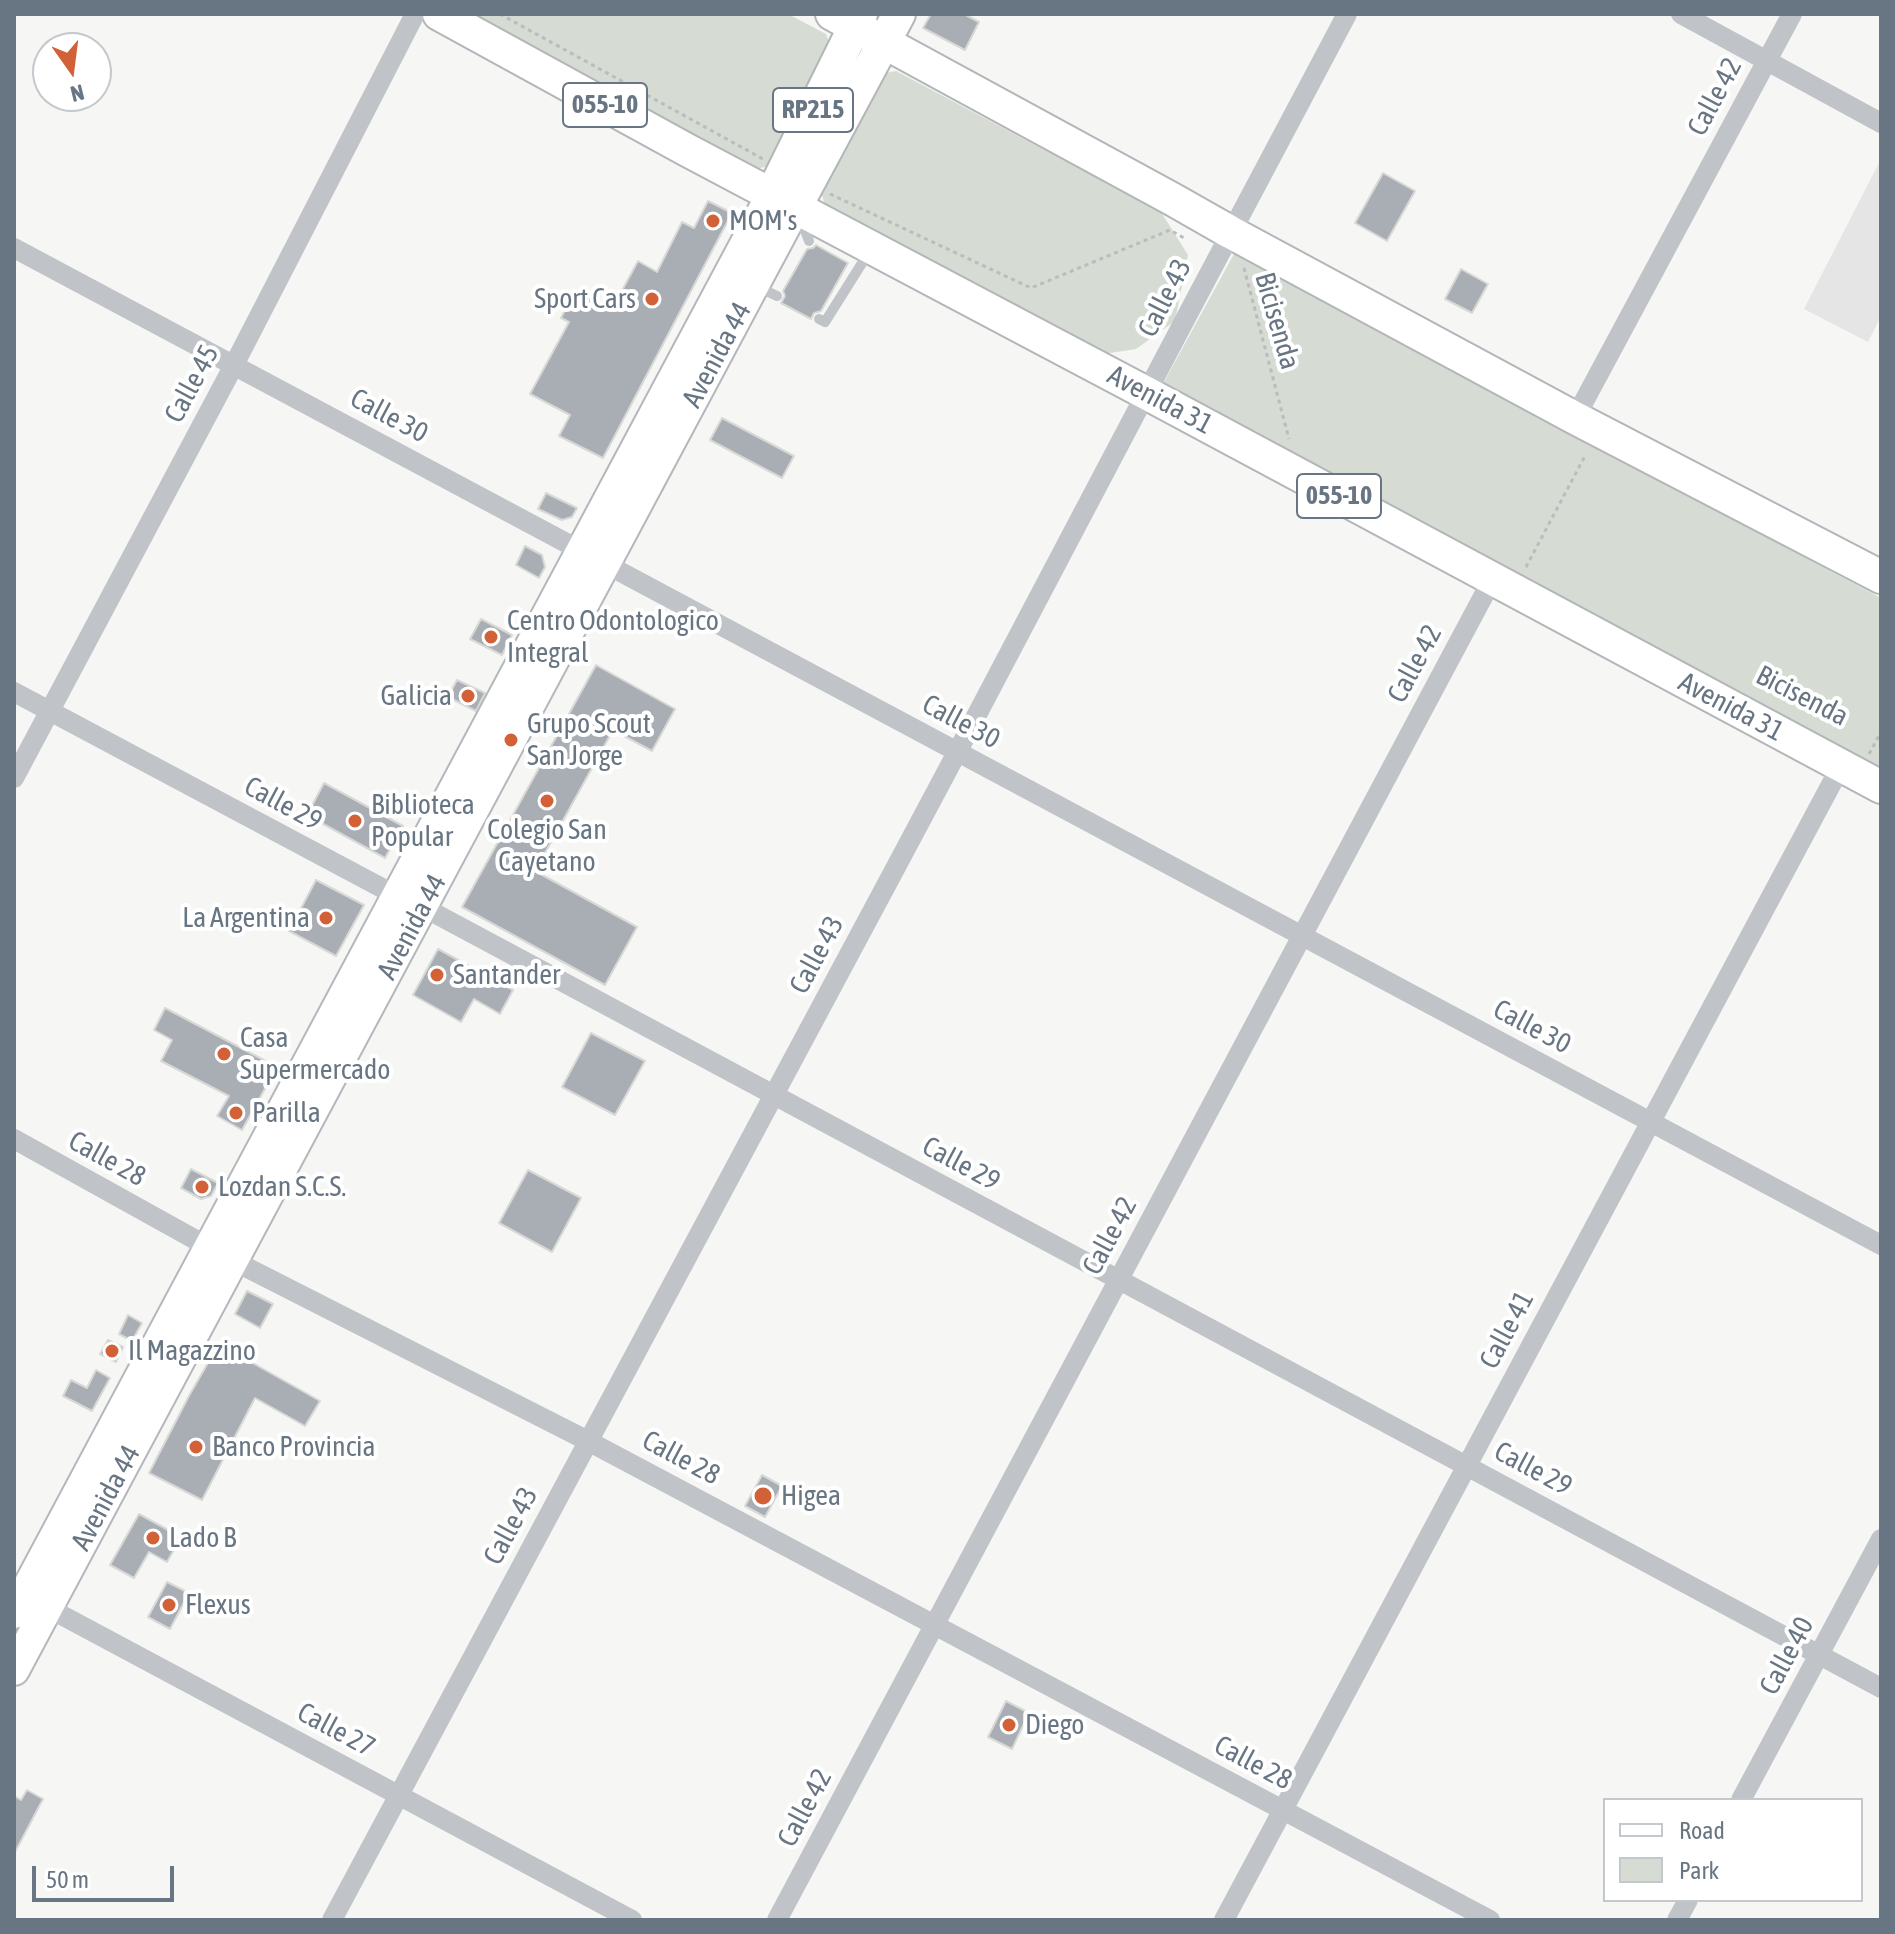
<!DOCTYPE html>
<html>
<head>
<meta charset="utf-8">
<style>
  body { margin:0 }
  #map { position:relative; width:1895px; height:1934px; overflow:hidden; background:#f6f6f4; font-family:"Asap Condensed",sans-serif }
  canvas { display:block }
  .frame { position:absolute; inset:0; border:16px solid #687582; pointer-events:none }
  .legend { position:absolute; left:1603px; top:1798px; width:260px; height:104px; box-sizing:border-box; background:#fff; border:2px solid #c3c8cd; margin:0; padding:10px 14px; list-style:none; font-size:24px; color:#687582 }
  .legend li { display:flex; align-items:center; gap:16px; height:40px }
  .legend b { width:40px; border:2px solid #c3c8cd }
  .north { position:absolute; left:32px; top:32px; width:80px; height:80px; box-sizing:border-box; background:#fff; border:2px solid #c3c8cd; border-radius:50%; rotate:166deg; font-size:22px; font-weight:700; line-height:32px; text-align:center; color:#687582 }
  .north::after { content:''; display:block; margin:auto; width:28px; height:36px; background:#d36137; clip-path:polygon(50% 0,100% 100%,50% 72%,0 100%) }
  .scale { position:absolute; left:32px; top:1866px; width:142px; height:36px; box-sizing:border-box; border:4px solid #687582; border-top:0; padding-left:10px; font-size:24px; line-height:28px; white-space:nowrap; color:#687582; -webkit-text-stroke:6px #fff; paint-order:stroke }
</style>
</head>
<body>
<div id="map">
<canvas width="1895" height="1934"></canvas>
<div class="frame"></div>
<ul class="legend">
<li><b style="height:10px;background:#fff"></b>Road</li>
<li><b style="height:22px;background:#d6dbd3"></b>Park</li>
</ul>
<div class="north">N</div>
<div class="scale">50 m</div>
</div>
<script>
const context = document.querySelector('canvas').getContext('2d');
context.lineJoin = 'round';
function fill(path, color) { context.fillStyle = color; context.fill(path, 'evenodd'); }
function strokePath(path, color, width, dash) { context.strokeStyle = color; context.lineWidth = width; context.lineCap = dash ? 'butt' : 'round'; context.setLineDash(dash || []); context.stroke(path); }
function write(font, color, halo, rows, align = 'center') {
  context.font = font + ' "Asap Condensed",sans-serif'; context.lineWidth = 8; context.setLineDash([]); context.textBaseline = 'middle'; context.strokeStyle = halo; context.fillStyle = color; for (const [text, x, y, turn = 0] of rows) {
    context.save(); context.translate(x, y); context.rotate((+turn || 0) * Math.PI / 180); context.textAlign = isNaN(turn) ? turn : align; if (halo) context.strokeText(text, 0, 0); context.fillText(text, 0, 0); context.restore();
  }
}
const built = new Path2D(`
  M1881,159V316L1868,342L1804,309Z`);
const green = new Path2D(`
  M476,14H788L826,34L832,51L771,166L754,169L483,29Z
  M896,71L1161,212L1188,255L1175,321L1136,349L1097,355L826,210L820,187L881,74Z
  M1234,254L1881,598V775L1159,391Z`);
const building = new Path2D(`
  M931,14H964L979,22L965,50L923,28Z
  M1383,173L1415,191L1387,241L1355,223Z
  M708,201L732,213L603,458L559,436L570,415L530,394L569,322L561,318L575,290L612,309L638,261L657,272L682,222L694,228Z
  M816,245L848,263L821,311L814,313L811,319L781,303L785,296L783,291L807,249L813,248Z
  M1461,269L1488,284L1472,313L1445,299Z
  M722,418L794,456L782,478L710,440Z
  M546,493L577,508L572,517L562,520L538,509Z
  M525,546L542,555L545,567L539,578L516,565Z
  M481,619L512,635L502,655L470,639Z
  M596,665L675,709L652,751L613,730L535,871L637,927L605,985L462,907Z
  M457,680L485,693L476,711L448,697Z
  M324,783L403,826L385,858L307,815Z
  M316,880L364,905L336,956L289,931Z
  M438,949L513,990L500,1014L474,999L461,1022L413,995Z
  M165,1008L277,1067L242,1130L217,1116L229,1096L161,1061L172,1040L154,1030Z
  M591,1033L645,1061L615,1115L562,1087Z
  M191,1169L218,1183L211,1196L201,1199L181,1188Z
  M528,1170L581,1198L552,1252L499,1223Z
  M247,1291L273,1304L260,1328L235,1314Z
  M128,1315L142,1323L132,1341L119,1334Z
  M108,1340L123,1347L116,1362L100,1354Z
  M219,1344L320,1401L305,1426L255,1398L202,1500L149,1473L190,1394Z
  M96,1370L110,1378L92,1411L63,1396L71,1380L87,1388Z
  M762,1475L782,1486L765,1517L745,1506Z
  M139,1514L181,1537L167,1562L149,1552L134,1578L110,1565Z
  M167,1582L189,1593L170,1629L148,1617Z
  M1006,1701L1029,1713L1012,1749L988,1737Z
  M27,1790L43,1799L14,1854V1796L21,1800Z`);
const path = new Path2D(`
  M500,14L763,159
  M830,194L1031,288L1170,230L1184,238
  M1244,268L1289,439
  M1526,567L1586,454
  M1869,754L1881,732`);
const service = new Path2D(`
  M801,220L809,241
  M756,286L777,296
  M819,319L825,322L869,252`);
const minor = new Path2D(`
  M1681,14L1881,123
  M14,248L1881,1245
  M1575,418L1792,14
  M14,692L397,896L423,907L1881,1688
  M14,778L234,365L415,14
  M14,1139L232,1260L588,1441L1490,1920
  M39,1603L632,1920
  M1741,1800L1881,1539
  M332,1920C542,1528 753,1136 962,743C1091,501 1217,256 1347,14
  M777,1920L1493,578
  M1224,1920L1841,766
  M1677,1920L1688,1900`);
const primary = new Path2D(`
  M14,1613L772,194
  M14,1670L796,206`);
const trunk = new Path2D(`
  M439,14L687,150L1148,394L1881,787
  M832,14L1172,199L1230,232L1575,418L1881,577
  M772,194L861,14
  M796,206L899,14`);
const markers = [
  [713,221,8,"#d36137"],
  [652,299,8,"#d36137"],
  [491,637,8,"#d36137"],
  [468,696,8,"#d36137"],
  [511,740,8,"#d36137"],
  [547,801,8,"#d36137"],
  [355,821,8,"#d36137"],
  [326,918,8,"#d36137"],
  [437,975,8,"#d36137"],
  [224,1054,8,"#d36137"],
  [236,1113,8,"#d36137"],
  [202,1187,8,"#d36137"],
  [112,1351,8,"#d36137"],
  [196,1447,8,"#d36137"],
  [763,1496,10,"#d36137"],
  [153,1538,8,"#d36137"],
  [169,1605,8,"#d36137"],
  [1009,1725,8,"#d36137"]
];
const shields = [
  [605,105,84],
  [813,110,80],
  [1339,496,84]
];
const shieldNames = [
  ["055-10",605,105],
  ["RP215",813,110],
  ["055-10",1339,496]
];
const streetNames = [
  ["Calle 42",1715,97,-62],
  ["Calle 43",1165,298,-63],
  ["Bicisenda",1277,321,74],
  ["Avenida 44",717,355,-62],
  ["Calle 45",192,384,-62],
  ["Avenida 31",1160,400,28],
  ["Calle 30",389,416,28],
  ["Calle 42",1415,664,-62],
  ["Bicisenda",1802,696,27],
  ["Avenida 31",1731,707,28],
  ["Calle 30",961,722,28],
  ["Calle 29",283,804,28],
  ["Avenida 44",412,927,-62],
  ["Calle 43",817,955,-62],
  ["Calle 30",1532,1027,28],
  ["Calle 28",107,1159,29],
  ["Calle 29",961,1164,28],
  ["Calle 42",1110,1236,-62],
  ["Calle 41",1507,1330,-62],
  ["Calle 28",681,1458,28],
  ["Calle 29",1533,1469,28],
  ["Avenida 44",106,1498,-62],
  ["Calle 43",511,1526,-62],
  ["Calle 40",1787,1656,-62],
  ["Calle 27",336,1730,28],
  ["Calle 28",1253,1763,28],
  ["Calle 42",805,1808,-62]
];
const poiNames = [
  ["MOM's",729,221],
  ["Sport Cars",636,299,"right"],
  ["Centro Odontologico",507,621],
  ["Integral",507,653],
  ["Galicia",452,696,"right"],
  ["Grupo Scout",527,724],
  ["San Jorge",527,756],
  ["Biblioteca",371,805],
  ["Popular",371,837],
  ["Colegio San",547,830,"center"],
  ["Cayetano",547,862,"center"],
  ["La Argentina",310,918,"right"],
  ["Santander",453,975],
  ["Casa",240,1038],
  ["Supermercado",240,1070],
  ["Parilla",252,1113],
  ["Lozdan S.C.S.",218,1187],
  ["Il Magazzino",128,1351],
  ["Banco Provincia",212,1447],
  ["Higea",781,1496],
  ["Lado B",169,1538],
  ["Flexus",185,1605],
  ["Diego",1025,1725]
];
fill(built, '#e4e5e4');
fill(green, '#d6dbd3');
fill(building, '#a8aeb4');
strokePath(building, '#d8d8d6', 2);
strokePath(primary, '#b4b7bb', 34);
strokePath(trunk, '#b3b6b9', 36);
strokePath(path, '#babcbf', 3, [4, 4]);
strokePath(service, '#c0c3c7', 10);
strokePath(minor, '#c0c3c7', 20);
strokePath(primary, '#fff', 30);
strokePath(trunk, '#fff', 32);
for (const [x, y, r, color] of markers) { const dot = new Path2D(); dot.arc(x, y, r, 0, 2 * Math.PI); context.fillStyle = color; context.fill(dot); strokePath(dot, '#fff', 3); }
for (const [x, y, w] of shields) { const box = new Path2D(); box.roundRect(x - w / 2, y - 22, w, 44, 6); context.fillStyle = '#fff'; context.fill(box); strokePath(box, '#687582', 2); }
write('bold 26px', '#687582', null, shieldNames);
write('28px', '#687582', '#fff', streetNames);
write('28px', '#687582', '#fff', poiNames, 'left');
</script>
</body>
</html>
